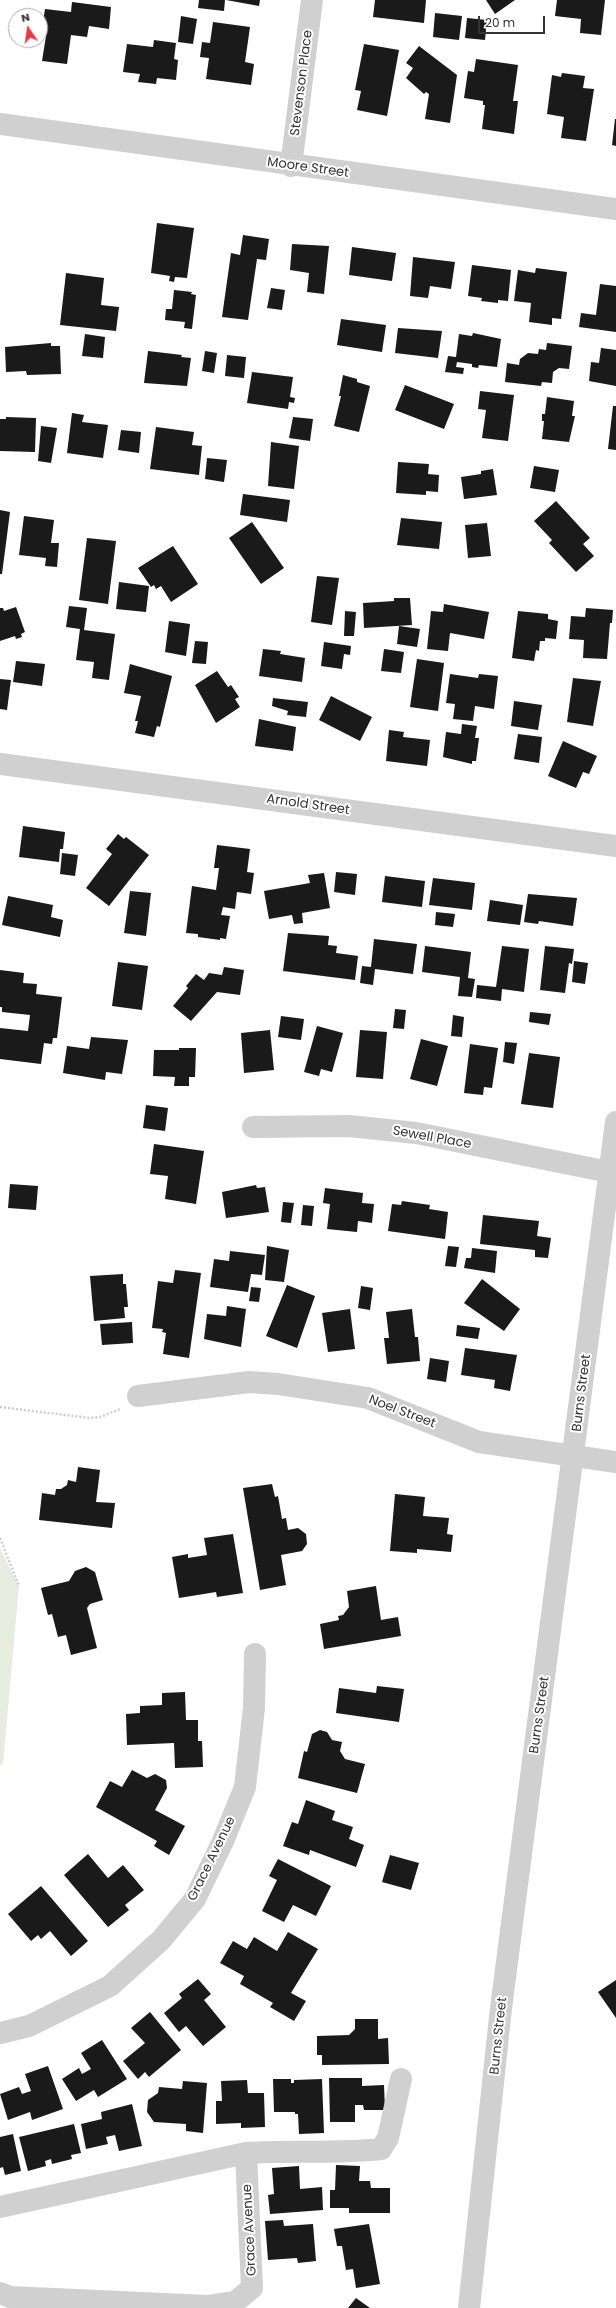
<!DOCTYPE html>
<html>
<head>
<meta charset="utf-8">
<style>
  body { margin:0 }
  #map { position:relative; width:616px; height:2308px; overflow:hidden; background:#fff; font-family:Poppins,sans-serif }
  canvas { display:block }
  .north { position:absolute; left:8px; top:8px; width:40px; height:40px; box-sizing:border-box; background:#fff; border:1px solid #adadad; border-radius:50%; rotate:347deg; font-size:11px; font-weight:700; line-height:16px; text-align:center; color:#333 }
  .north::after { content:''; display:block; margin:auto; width:14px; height:18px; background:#e63946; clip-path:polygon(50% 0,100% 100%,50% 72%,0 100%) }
  .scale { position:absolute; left:478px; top:16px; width:67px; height:18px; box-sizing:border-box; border:2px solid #333; border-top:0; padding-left:5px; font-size:12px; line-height:14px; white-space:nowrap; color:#333; -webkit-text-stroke:3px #fff; paint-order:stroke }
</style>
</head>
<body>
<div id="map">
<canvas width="616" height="2308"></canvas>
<div class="north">N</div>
<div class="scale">20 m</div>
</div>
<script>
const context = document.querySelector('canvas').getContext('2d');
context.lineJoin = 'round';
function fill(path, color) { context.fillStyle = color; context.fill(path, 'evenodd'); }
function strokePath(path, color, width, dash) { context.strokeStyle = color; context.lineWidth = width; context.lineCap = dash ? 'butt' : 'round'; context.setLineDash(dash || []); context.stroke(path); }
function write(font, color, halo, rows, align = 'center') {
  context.font = font + ' Poppins,sans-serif'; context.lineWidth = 4; context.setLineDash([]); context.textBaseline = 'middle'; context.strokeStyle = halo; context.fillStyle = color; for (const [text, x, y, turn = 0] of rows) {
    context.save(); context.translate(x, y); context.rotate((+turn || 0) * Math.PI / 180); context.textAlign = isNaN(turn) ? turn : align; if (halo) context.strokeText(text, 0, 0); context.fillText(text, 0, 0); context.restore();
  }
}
const green = new Path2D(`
  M0,1548L19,1586L3,1764L0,1765Z`);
const building = new Path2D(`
  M199,0H225L224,11L198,8Z
  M226,0H260L259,6Z
  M375,0H426L424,23L373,17Z
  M486,0H515L495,14Z
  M557,0H605L601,35L580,33L581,19L555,16Z
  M72,2L111,7L109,29L89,26L87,37L71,35L67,64L42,61L46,36L41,35L45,9L71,12Z
  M435,13L462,16L459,40L433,37Z
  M181,16L197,19L193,44L178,42Z
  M467,18L487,20L485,40L465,38Z
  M213,22L250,27L245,62L254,64L251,85L206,79L209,58L200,57L202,42L210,43Z
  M154,40L176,43L174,59L178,60L176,80L157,78L156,84L138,82L140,74L123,72L127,44L153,47Z
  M364,44L399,50L387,116L357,110L361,91L355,90Z
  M419,46L457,75L450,123L425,119L429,94L426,92L424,94L406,78L413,68L406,63Z
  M476,59L518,65L513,101H518L514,134L482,129L485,105H483V101L464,98L468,71L474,72Z
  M562,73L585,76L583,88L594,89L586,141L561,138L564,117L547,114L552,75L561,77Z
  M615,119H616V146L612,145Z
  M157,223L194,228L187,278L175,277L174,282L169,281L170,276L151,273Z
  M243,235L269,239L266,260L257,259L248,320L222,317L231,253L240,255Z
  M292,244L329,246L324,294L307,292L309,273L290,270Z
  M352,247L396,253L392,281L349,275Z
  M413,257L455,262L451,289L430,286L428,298L410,296Z
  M472,265L511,270L508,301L498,300V303L481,301L482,298L468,296Z
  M536,268L567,272L561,319L552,318V325L529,322L531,303L514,301L518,270L535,273Z
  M66,273L104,278L101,305L119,307L116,331L60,325Z
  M600,284L616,286V332L579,327L581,313L596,315Z
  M271,288L285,290L282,310L267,308Z
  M174,290L192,292L191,294L196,295L192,329L184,328L185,322L165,320L166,309H172Z
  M341,319L386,325L382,352L337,345Z
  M398,328L442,331L438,358L395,353Z
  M473,333L501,339L497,367L479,365L478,368L472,367V364L457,362L456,367L464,368L463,374L445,372L448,356L456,357L459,334L472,336Z
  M85,334L105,337L103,358L82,356Z
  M51,343V346H60L61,374L27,375L26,371L6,372L5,347Z
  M547,343L572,346L569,369L559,368L553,372L552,383L542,382L541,386L505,382L507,363L519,365L520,359L528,353L538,354L539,349L546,350Z
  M601,348L616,350V386L589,381L591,362L599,363Z
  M148,351L182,355L181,357L191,358L187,386L144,383Z
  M205,351L217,353L214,373L202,371Z
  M227,355L246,357L244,378L225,376Z
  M252,372L293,377L290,397L295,398L294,403L289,402L288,409L247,403Z
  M343,375L357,379V382L370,386L359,432L334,426L341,396H339Z
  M405,385L454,404L444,429L395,410Z
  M480,391L514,395L508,441L482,438L486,410L478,409Z
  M547,397L574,401L572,416H575L569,442L542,439L544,421H542V414H545Z
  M613,406H616V450L608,449Z
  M72,413L84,415L82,422L108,425L103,458L67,453Z
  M6,417L36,418L35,452L0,451V419H6Z
  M293,417L313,419L310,441L289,438Z
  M41,426L57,428L51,463L38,461Z
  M156,427L194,432L192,445L202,446L199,475L150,469Z
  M121,430L141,432L139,453L118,450Z
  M271,442L299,446L294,489L268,486Z
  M207,458L227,460L224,482L205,479Z
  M398,462L429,464L428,474L439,475L438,492L426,491V495L396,493Z
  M534,466L559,470L555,492L530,488Z
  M493,469L497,495L464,499L461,477L481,474V471Z
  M243,494L290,500L287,522L240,515Z
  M556,501L590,538L583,544L594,556L576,572L549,543L552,540L534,521Z
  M0,510L10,512L2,574H0Z
  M24,516L54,520L51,543H59L57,567L45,566L46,558L19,555Z
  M401,518L442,522L439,549L397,545Z
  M252,522L284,568L261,584L229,538Z
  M487,523L491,556L468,558L465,525Z
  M87,538L116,541L108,604L79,600Z
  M173,546L198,584L171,602L161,586L156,589L154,585L151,587L138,568Z
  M317,576L339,578L332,625L311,622Z
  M119,582L149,586L146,612L116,609Z
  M394,598H410L412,625L364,628L363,603L394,601Z
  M444,604L489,612L484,639L450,633L448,651L427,649L431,611L443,612Z
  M69,606L87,608L84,630L115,634L109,680L92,678L94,662L76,660L80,629L66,627Z
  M16,607L25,632L21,634L22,637L16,639L15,636L0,641V608H3L4,611Z
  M586,608L613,610L612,623H610L607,659L583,658L584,640L569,639L571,616L585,617Z
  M345,611L356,612L354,636H344Z
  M518,611L548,614V619L558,621L556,639L545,638V641H540L539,651L536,650L534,661L512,658Z
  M169,621L190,624L186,656L165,652Z
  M399,626L420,629L417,647L397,644Z
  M195,641L208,642L206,664L192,663Z
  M324,642L351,646L350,655L344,654L342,669L321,666Z
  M263,649L281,651L280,654L305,658L302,682L259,676Z
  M384,649L404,652L401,673L381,671Z
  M417,659L444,663L438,711L410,707Z
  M16,661L45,664L42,686L13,682Z
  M130,664L172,676L160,727L157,726L154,737L135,733L138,721H135L141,696L124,693Z
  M217,671L228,687L231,685L239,697L235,699L240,707L216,723L195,685Z
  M450,674L478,678L479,674L498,676L494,709L475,706L473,721L453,719L455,704L446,703Z
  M573,678L601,681L593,726L567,722Z
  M0,679L11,680L7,710L0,709Z
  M331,696L372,717L360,741L319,720Z
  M273,698L308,702L306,717L287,715L288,711L272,706Z
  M514,701L542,705L538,730L511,726Z
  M259,719L296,727L293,751L255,746Z
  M462,724L477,726L475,738H479L476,761H472V764L443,757L446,732L461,734Z
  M389,730L404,732L403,737L430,740L427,766L386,761Z
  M518,734L542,737L539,763L514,759Z
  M563,741L597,756L589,774L583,772L576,788L548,776Z
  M23,826L65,832L63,849H60L59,862L19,857Z
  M118,834L124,839L126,837L149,855L109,906L86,888L112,854L106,849Z
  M217,845L250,849L247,872L254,873L251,894L237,892L235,909L223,907L221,915L230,916L226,939L220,938V940L198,937V934L186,933L192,886L216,890L219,868H214Z
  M62,853L78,855L75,876L60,874Z
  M336,872L357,874L355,895L334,892Z
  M324,873L330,908L302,913L303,923L294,924L292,915L269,919L264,891L310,883L308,875Z
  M385,876L425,881L422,907L382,902Z
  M433,878L475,883L472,910L429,905Z
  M130,891L151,893L146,936L124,933Z
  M528,894L577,898L573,926L539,921L538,924L524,922Z
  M8,896L53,905L51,917L63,920L60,937L2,925Z
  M490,900L523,905L520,925L487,921Z
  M436,912L455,914L453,927L435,925Z
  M288,933L329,936L328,945L337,946L336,953L358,956L355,980L283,971Z
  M374,939L417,944L413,974L375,969L373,985L360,983L362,966L371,967Z
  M425,946L471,952L468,978L475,979L472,997L458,996L460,977L422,972Z
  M502,946L529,949L524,992L502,989L501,1001L476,998L477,985L496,987Z
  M545,946L574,949L572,964L569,963L565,993L540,990Z
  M574,961L588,963L585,984L572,982Z
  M118,962L148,966L142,1010L112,1006Z
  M224,967L244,970L240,995L217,992L191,1021L173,1006L188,988L186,986L196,974L204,980L209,973L222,975Z
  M0,970L24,973L23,983L37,984L36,994L62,997L57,1038H53L52,1044L44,1043L41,1064L0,1059V1028L28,1031L30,1015L2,1012V1007H0Z
  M395,1009L406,1010L404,1029L393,1028Z
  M530,1012L551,1014L549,1025L529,1022Z
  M453,1015L464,1017L462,1037L451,1036Z
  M281,1016L304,1019L301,1040L278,1037Z
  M317,1026L343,1033L332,1072L321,1069L319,1076L304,1072Z
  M270,1030L274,1070L244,1073L241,1033Z
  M360,1030L387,1032L383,1079L356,1077Z
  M91,1037L128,1040L122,1074L106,1072L105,1080L63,1073L67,1046L89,1049Z
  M421,1039L448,1046L437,1086L410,1079Z
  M505,1042L517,1043L514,1064L503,1062Z
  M470,1044L498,1048L492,1088L484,1087L483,1095L464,1093Z
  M179,1048H196L195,1077H189V1086H174L175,1077L153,1076L154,1050H179Z
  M529,1053L560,1057L553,1108L521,1104Z
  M146,1105L168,1108L165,1131L143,1128Z
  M154,1144L204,1151L196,1204L165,1199L168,1176L150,1174Z
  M10,1184L38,1186L36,1210L8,1208Z
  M256,1185L257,1188L265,1187L269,1212L226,1218L222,1192Z
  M325,1188L363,1193L362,1203L374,1204L372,1223L358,1221L357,1232L327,1229L330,1204L323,1203Z
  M402,1201L430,1205L429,1209L448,1212L445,1239L388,1231L392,1204L401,1205Z
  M283,1202L294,1203L291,1223L281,1222Z
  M303,1205L314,1206L312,1226L301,1225Z
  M483,1215L539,1221L537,1236L551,1238L548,1258L535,1257V1250L480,1244Z
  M267,1246L289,1250L284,1282L265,1280Z
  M448,1246L459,1247L456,1267L445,1266Z
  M472,1248L497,1251L495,1273L464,1268L466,1258H471Z
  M230,1251L265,1255L262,1275L251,1274L248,1292L210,1287L214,1259L229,1261Z
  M175,1270L201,1273L189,1358L163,1354L166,1333L162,1332L163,1329L152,1328L158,1281L173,1283Z
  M123,1274V1284H126L128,1307H124L125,1318L94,1321L90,1276Z
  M482,1279L520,1309L504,1331L464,1303Z
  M287,1285L315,1296L297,1348L266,1336Z
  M361,1286L373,1288L370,1310L358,1308Z
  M251,1287L261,1288L259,1302L249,1301Z
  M227,1306L246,1309L241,1347L204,1339L207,1314L226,1316Z
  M350,1309L355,1349L328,1352L322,1313Z
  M412,1309L415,1337H418L420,1361L387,1364L384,1338H389L386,1312Z
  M132,1322L133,1343L102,1345L100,1324Z
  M457,1325L480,1328L478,1339L456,1336Z
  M465,1348L517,1355L510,1391L494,1388L495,1380L461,1375Z
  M430,1358L449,1361L446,1382L427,1379Z
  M78,1467L100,1470L96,1502L115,1503L112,1528L39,1520L42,1493L55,1495L56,1489H61L67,1485L68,1480L76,1482Z
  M272,1484L275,1497L278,1496L282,1519L286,1518L288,1530L298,1528L306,1534L307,1544L302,1551L281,1555L286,1585L260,1590L243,1488Z
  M395,1494L425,1497L423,1516L449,1518L447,1534L453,1535L451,1552L417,1549V1553L390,1551Z
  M233,1534L243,1593L217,1597L216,1592L179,1598L172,1557L188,1554V1558L207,1555L204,1538Z
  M86,1567L95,1572L103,1600L90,1604L87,1608L97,1648L71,1655L66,1635L58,1637L52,1614L48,1615L41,1588L69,1581L75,1571Z
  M376,1586L381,1620L398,1617L401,1636L324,1649L320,1624L339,1620L338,1616L343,1615L349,1607L347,1591Z
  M377,1686L404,1689L399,1722L336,1713L339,1688L376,1693Z
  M185,1692L186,1720H198V1741H202L203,1767L175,1768L174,1743L127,1745L126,1714L140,1713V1706L162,1705V1693Z
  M320,1730L327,1732L332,1740L342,1742L340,1751L345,1759L365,1764L357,1793L298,1778L304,1751L307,1752L312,1734Z
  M132,1770L147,1778L155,1774L166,1780L167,1788L155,1810L185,1826L169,1855L154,1846L157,1841L96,1807L110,1781L122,1787Z
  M306,1800L335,1811L332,1820L353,1827L349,1839L364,1845L356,1867L310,1850L309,1855L283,1846L292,1822L298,1824Z
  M88,1854L108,1878L123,1865L144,1890L125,1905L129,1910L108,1927L64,1875Z
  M390,1855L419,1863L411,1890L382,1882Z
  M278,1859L331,1886L316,1916L293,1905L284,1922L262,1911L277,1880L269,1876Z
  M41,1886L88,1941L71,1956L50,1931L41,1939L38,1935L31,1941L8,1914Z
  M288,1932L318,1949L291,1993L306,2001L294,2021L270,2007L273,2003L240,1984L244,1976L220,1963L233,1941L247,1949L254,1937L277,1951Z
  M198,1979L211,1994L204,2000L226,2027L203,2046L186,2026L179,2032L164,2013L182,1998L179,1994Z
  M616,1980V2018L598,1992Z
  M150,2012L181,2050L149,2077L145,2072L138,2079L123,2061L145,2043L131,2028Z
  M355,2019H378V2039L388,2038L389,2064L322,2065V2055H317V2036L349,2035L355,2029Z
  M102,2040L127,2079L98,2097L94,2090L76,2101L62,2079L79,2068L82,2074L91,2069L81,2053Z
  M48,2066L63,2109L32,2120L30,2112L8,2120L0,2094L19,2087L22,2094L31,2091L25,2074Z
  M329,2078H362V2086L384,2085L385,2110H364L363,2105H355V2122H330Z
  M273,2079H291V2083H294V2080L322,2079L324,2133L299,2134L298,2114H295V2112H274Z
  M247,2080L248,2093H264L265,2127L241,2128V2123L216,2124V2101H222L221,2081Z
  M183,2081L207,2083L203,2133L186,2131V2124L154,2122L147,2112L148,2100L158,2093L159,2087L182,2089Z
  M132,2104L142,2146L119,2151L115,2135L106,2137L108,2144L86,2149L81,2124L102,2119L101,2112Z
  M74,2124L81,2153L71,2155L72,2159L52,2164L51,2159L45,2161L46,2166L28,2171L19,2137Z
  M13,2134L21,2171L5,2175L3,2167L0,2168V2137Z
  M336,2165L360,2166L359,2181H370L371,2188H390V2213H349V2208H330V2190H335Z
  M299,2166L300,2189L322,2187L323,2210L270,2214L268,2195L274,2194L272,2168Z
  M283,2220L284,2226L313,2224L316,2261L298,2263L297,2258L268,2260L265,2221Z
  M369,2224L380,2284L356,2288L353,2269L346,2270L342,2246H337L334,2229Z
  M356,2298L370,2308H348Z`);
const path = new Path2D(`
  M0,1407L89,1418L100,1417L120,1409
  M0,1538L19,1586`);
const street = new Path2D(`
  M0,124L616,209
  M291,166L312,0
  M0,764L616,846
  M253,1127L349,1126L416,1133L609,1172
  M138,1396L249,1382L278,1384L368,1398L479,1442L616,1462
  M0,2033L29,2026L110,1986L161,1940L195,1899L223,1841L245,1787L254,1708L255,1654
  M0,2207L246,2153C291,2150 336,2154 381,2149L388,2138L401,2079
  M0,2293L10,2297L208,2306L235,2302L252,2288L246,2153
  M469,2308L501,2008L616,1122`);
const streetNames = [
  ["Stevenson Place",302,83,-83],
  ["Moore Street",308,168,8],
  ["Arnold Street",308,805,8],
  ["Sewell Place",432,1138,10],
  ["Burns Street",582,1393,-83],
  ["Noel Street",402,1412,21],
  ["Burns Street",540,1715,-82],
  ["Grace Avenue",212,1859,-64],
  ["Burns Street",499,2036,-84],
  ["Grace Avenue",250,2230,-93]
];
fill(green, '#e6ecdf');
fill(building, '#1a1a1a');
strokePath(path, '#cdcdcd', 2.5, [2, 2]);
strokePath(street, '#d0d0d0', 22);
write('13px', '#333', '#fff', streetNames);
</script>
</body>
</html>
